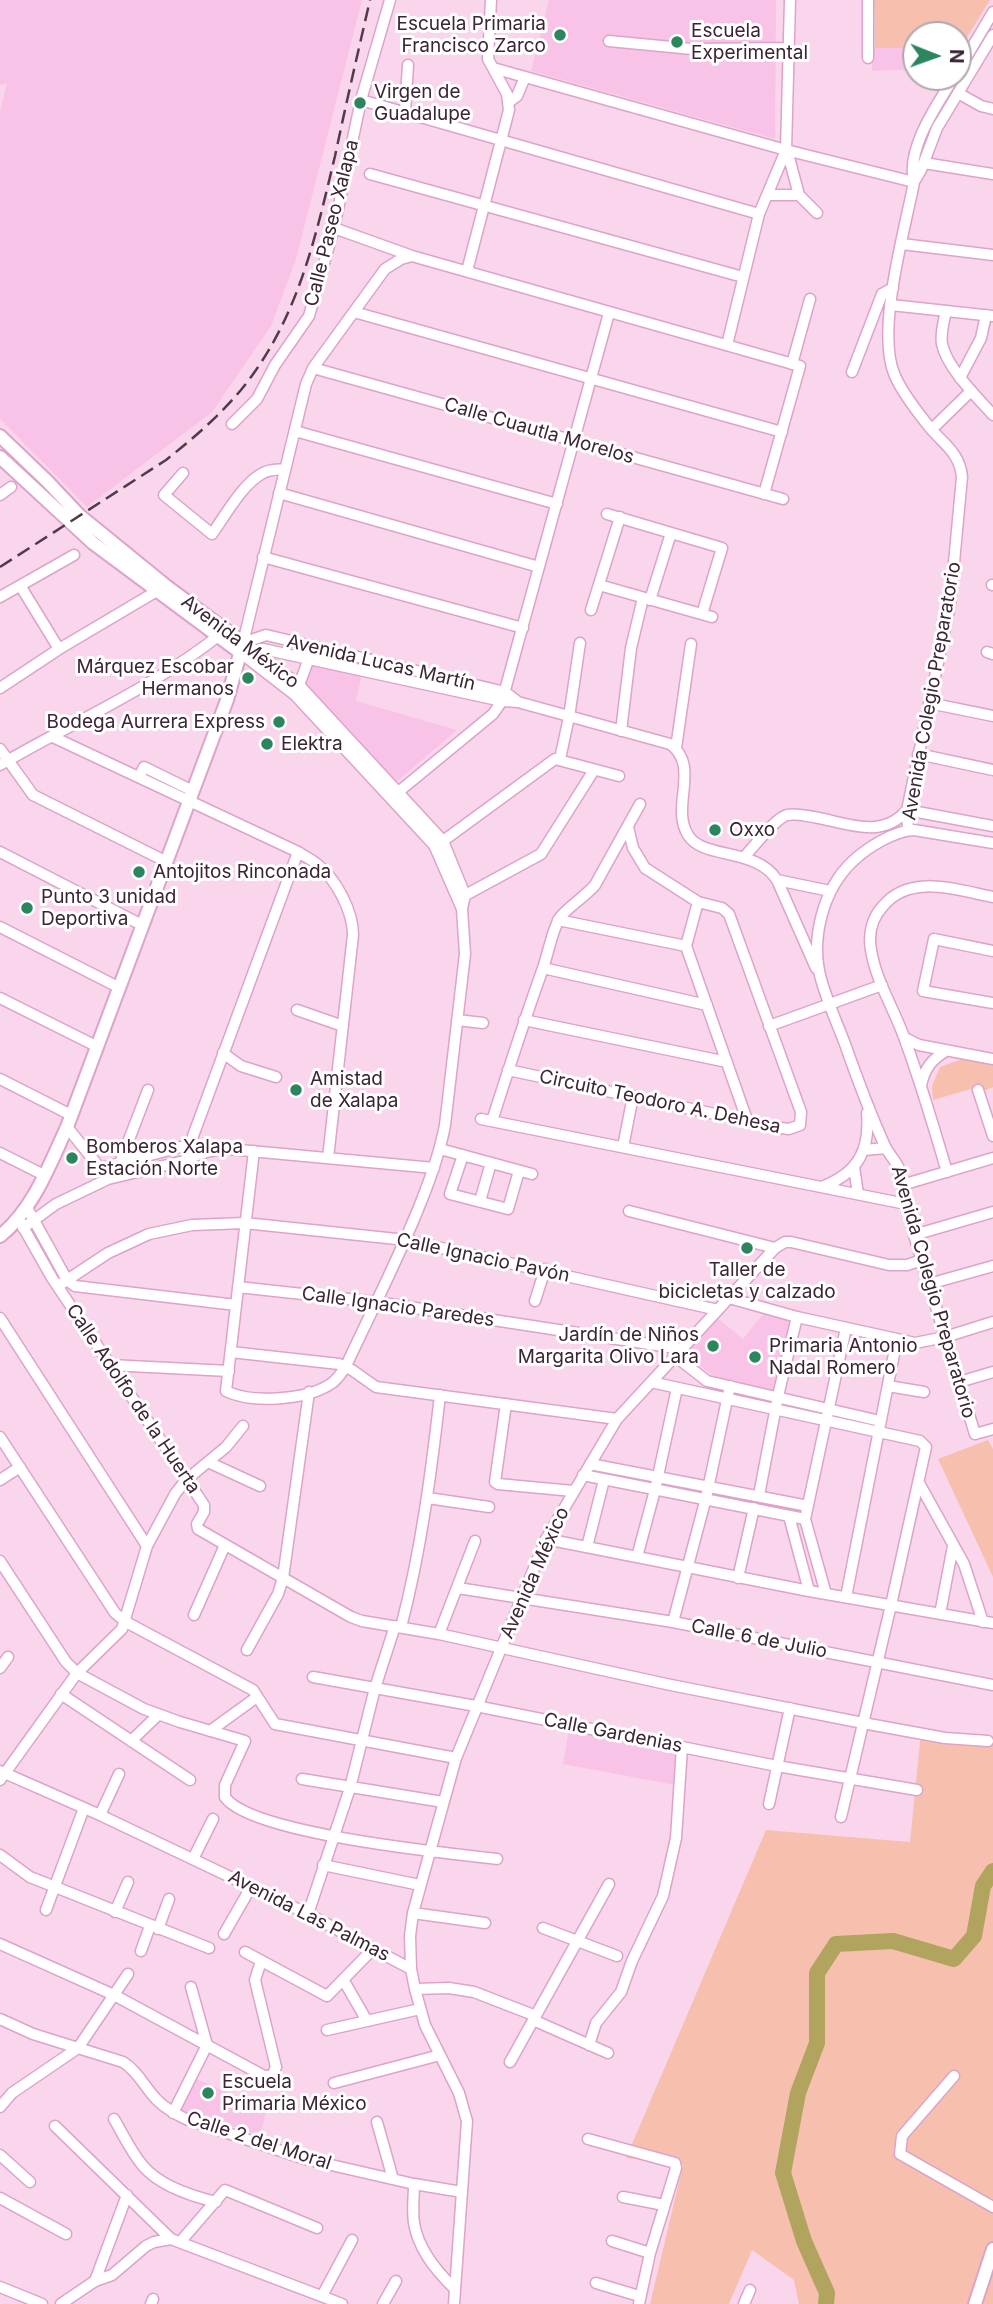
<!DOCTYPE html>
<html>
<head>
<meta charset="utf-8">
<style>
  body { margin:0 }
  #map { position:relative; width:993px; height:2304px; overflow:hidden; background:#fad6ed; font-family:Inter,sans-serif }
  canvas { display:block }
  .north { position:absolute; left:902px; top:21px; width:70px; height:70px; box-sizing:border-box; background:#fff; border:2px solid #b1a7ae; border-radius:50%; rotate:91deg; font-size:19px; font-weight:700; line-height:28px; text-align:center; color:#3b2434 }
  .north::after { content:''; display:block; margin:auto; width:24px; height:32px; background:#2b865d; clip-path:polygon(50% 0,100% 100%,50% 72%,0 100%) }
</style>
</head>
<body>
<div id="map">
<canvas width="993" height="2304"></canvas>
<div class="north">N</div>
</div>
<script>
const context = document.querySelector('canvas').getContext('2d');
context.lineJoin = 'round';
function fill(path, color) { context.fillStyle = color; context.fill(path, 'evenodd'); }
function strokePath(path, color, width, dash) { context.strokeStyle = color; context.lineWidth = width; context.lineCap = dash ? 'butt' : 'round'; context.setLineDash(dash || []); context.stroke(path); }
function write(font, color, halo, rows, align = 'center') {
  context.font = font + ' Inter,sans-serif'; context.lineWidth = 6; context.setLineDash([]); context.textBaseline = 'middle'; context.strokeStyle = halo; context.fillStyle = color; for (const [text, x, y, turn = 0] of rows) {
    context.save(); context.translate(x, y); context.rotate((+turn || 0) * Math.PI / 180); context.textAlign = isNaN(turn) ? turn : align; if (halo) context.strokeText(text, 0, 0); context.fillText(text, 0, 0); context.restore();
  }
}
const built = new Path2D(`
  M0,0H362L296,259L271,326L212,412L87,507L0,419V112L7,83L0,85Z
  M549,0H776L775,139L531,71Z
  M872,48H916V69L872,71Z
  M311,662L362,674L356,701L457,730L394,784L304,685Z
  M764,1313L791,1321L775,1390L713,1376L683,1352L715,1316L743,1339Z
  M569,1729L677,1750L675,1785L563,1764Z
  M194,2078L267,2109L260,2135L178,2110Z`);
const green = new Path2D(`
  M874,0H990L961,47H958V35H916V48H875Z
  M962,1059L993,1065V1087L984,1091L981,1086L933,1100L932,1086L940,1067Z
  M988,1440L993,1449V1577L938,1459Z
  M921,1732L993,1743V2304H799L794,2280L752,2250L729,2304H650L683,2165L626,2158L766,1830L910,1842Z`);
const river = new Path2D(`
  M826,2304L827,2293L804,2241L783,2173L798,2093L817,2043V1973L836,1944L893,1941L954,1959L974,1936L983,1886L993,1871`);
const minor = new Path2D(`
  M609,41L692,49L789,48
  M868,58V0
  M493,68L786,150L914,182
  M958,71L993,12
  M958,93L981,106L993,109
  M361,100L759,214
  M509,102L517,96L525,77
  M405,112L408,65
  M787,150L799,195L817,213
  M924,163L993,174
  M370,174L743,277
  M914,182C906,148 937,105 954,77
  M767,195H799
  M334,228L412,256L800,366L764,494
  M902,244L993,255
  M412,256L401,259L385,269L313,368L306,384L243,643L266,635L505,692L518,702
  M467,271L509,110L507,94L488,59L491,0
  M891,305L993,316
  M946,311C944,321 940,334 942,344C947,368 977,397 993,415
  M354,312L782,432
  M727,345L759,214L786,150L790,0
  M792,364L810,299
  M313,368L783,499
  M852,372L882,294L893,288
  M960,378L981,338L986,315
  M232,424L257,399L275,365L309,316L334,228L361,100L390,0
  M932,429L971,391
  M295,431L557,504
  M183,473L164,495L212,534C225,516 243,483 263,473C270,469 277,470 285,469
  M279,493L539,567
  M0,495L11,487
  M607,514L722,548L702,614
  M263,557L523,628
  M599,585L712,617
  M992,585H993
  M21,587L59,649
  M0,597L74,555
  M650,600L671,533
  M591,610L620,517
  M252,651L263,649L502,701L518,702L670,744C701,766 670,807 688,835C703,860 756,847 777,880L816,968
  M254,651L299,685L443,841L465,895L462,909L465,954L445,1125C440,1152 431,1177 421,1202C399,1258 371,1312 346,1366C342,1372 338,1379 332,1383C308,1400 252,1404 226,1391L254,1151
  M987,652L993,654
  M241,653L295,695L434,845L462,909
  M299,685L311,653
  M0,688L59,649L162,588
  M929,703L993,716
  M621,731L631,648L643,598
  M53,737L298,852C304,856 312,860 317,864C336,879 353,911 353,935L328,1158
  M676,748L691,644
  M0,749L33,795L167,862
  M918,754L993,770
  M560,759L569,717L580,643
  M0,765C75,721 153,688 222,633
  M139,777L144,767L193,791
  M391,798L493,714L502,701L609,313
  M907,810L993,826
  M908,830L907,810L950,605L962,477C960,454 945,445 931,429C918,413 903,394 895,376C875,332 905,230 914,182L921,170L937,128L993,35
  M443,841L555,759L619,776
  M993,843L914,830C894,831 868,847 853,861C823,889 810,939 821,979C827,1001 837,1023 845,1044C857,1078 869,1111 884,1144C888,1154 896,1160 900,1171L914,1235L975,1434L993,1429
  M0,852L142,925
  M744,857C754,847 774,819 787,815C796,813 806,816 814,817C847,823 882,840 907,810
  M777,880L830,891
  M460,898L541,854L594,770
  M698,902L686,946L747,1120
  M558,920L686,946
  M0,927L118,987
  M993,951L934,939L923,991L993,1003
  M543,968L707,1005
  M0,998L96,1046
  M297,1010L343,1026
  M457,1020L483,1023
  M524,1020L727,1062
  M769,1026L882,985
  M905,1038L919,1045L993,1059
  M223,1053L241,1066L276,1077
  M508,1070L781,1128L789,1129L800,1125L801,1112L729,914L722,908L698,902L645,868L633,848L628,827
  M0,1079L71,1115
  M921,1086C924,1069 932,1059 946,1051
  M978,1090L993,1136
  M481,1119L906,1204
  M492,1121C508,1071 524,1021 542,971C548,955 551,934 559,919C565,909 585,897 595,885L640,804
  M67,1127L104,1173
  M623,1147L633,1096
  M440,1149L532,1174
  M864,1150L886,1148
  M0,1153L44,1175
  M195,1155L192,1144L193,1136L298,852
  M463,1155L450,1194L508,1209L519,1171
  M854,1167L858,1194
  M101,1168L192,1144
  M121,1168L120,1163L148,1090
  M947,1172C934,1128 921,1083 905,1040C895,1010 876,982 871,950C868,934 872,918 883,906C910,873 957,890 993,897
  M902,1185L993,1158
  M824,1186C859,1172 870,1149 867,1113
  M480,1201L491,1163
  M26,1206L67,1280L75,1286L236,1305
  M629,1211L775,1248
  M18,1218L52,1278L204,1505V1512L197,1524L198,1529L351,1617L362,1621L439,1634L666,1684L863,1723L945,1738L988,1741
  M23,1228L56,1204L108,1179L184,1161C199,1153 212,1149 229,1149L434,1168
  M914,1235L993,1212
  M929,1284L993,1266
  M58,1286L108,1253L149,1234L192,1225L245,1223L406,1240L718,1310
  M238,1287L376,1302L682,1349
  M729,1298L797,1317L915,1343L945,1337L993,1322
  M535,1301L545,1269
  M0,1318L147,1546
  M231,1352L339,1364L352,1370L376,1387L617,1419
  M675,1356L707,1381L880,1421
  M110,1365L229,1371
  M651,1382L920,1441L926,1447L891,1605L841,1817
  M959,1382L993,1372
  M888,1386L924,1392
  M506,1404L495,1482L498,1484L573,1491
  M0,1437L115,1613L126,1622L253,1690L275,1724L456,1758
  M208,1462L260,1486
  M590,1464L808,1506
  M583,1475L805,1519
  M0,1480L20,1467
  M919,1483L964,1564L983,1622
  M759,1495L778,1396L797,1317
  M428,1498L489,1507
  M789,1516L809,1591
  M546,1539L809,1591L993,1623
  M587,1547L604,1480
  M637,1557L655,1490L677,1388
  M0,1561L66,1662L77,1673L144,1709L180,1722L245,1741L225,1785V1797C250,1834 448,1853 497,1859
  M738,1578L754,1508
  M458,1588L673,1622L993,1685
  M826,1594L805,1519L846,1328
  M846,1597L897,1339
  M940,1614L953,1546
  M194,1615L225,1545
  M673,1622L706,1498L730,1386
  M401,1627C421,1551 431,1474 440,1395
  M439,1634L475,1541
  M247,1650L278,1594L283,1578L309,1392
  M0,1668L8,1657
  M313,1677L476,1706L777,1766L917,1790
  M61,1694L190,1780
  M210,1731L257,1697
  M131,1741L158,1715
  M0,1771L100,1815L308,1914L411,1969
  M302,1779L443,1802
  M0,1780L77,1673L122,1629L147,1546L175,1494L186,1480L226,1447L243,1426
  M769,1804L790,1708
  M100,1815L119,1774
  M0,1855L30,1877L209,1948
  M193,1859L213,1819
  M323,1865L420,1885
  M46,1910L84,1808
  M115,1912L128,1882
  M413,1913L485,1923
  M308,1914L350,1788L375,1688L395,1626
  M543,1928L617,1956
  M158,1929L169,1899
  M224,1934L251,1887
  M0,1944L114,1995L264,2076H272L276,2067L255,1980L261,1961
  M141,1951L150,1926
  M245,1952L327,1996L374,1948
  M344,1981L367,2021
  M415,1989L449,1988L474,1992L536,2016
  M0,2019L33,2034L123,2062C138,2071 145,2088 157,2100C166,2109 175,2114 186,2119L305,2159L414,2184L462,2192
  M533,2020L608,2053
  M327,2030L420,2009
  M589,2045L596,2023L621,1992L632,1961L663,1896L676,1838L682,1747
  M510,2062L609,1884
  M954,2076L902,2136L900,2154L993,2207
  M334,2083L440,2055
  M0,2107L12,2093L78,2048L128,1974
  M173,2113L207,2045L191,1987
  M114,2119C123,2134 131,2152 143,2166C160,2186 191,2196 216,2202
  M377,2122L393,2179
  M55,2126L171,2239L342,2304
  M588,2139L675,2163L676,2168L650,2253L639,2304
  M0,2155L30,2182
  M414,2184C414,2197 412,2210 414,2223C418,2248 437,2272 455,2289
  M623,2197L664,2205
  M0,2198L66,2234
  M181,2241L225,2190L317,2228
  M612,2241L650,2253
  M95,2281L127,2195
  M596,2283L639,2296
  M0,2287L42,2304
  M322,2296L352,2240
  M61,2304L95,2281L112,2275L146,2246L154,2242L171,2239
  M151,2304L153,2299
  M383,2304L396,2281
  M454,2304L467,2121L459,2093L425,2025L415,1989L411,1969L410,1936L413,1913L456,1758L546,1539L617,1419L775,1248L785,1242H791L889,1265H907L922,1260
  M744,2304L750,2290`);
const major = new Path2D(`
  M0,436L47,481L80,516L166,586L254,651
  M0,457L93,543L241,653
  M0,1236C33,1210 50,1164 67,1127L227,700L243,643
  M975,2304L993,2249`);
const rail = new Path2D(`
  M0,567L166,460C200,433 232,405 256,370C301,305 317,231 335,156C346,104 358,52 370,0`);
const markers = [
  [560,35,7,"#2b865d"],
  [677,42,7,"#2b865d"],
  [360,103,7,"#2b865d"],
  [248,678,7,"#2b865d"],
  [279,722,7,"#2b865d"],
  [267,744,7,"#2b865d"],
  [715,830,7,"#2b865d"],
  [139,872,7,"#2b865d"],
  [27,908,7,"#2b865d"],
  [296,1090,7,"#2b865d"],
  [72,1158,7,"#2b865d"],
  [747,1248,7,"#2b865d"],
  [713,1346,7,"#2b865d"],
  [755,1357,7,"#2b865d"],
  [208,2093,7,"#2b865d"]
];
const poiNames = [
  ["Escuela Primaria",546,24,"right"],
  ["Francisco Zarco",546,46,"right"],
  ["Escuela",691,31],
  ["Experimental",691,53],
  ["Virgen de",374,92],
  ["Guadalupe",374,114],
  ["Márquez Escobar",234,667,"right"],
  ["Hermanos",234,689,"right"],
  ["Bodega Aurrera Express",265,722,"right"],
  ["Elektra",281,744],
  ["Oxxo",729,830],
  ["Antojitos Rinconada",153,872],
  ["Punto 3 unidad",41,897],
  ["Deportiva",41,919],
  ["Amistad",310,1079],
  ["de Xalapa",310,1101],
  ["Bomberos Xalapa",86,1147],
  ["Estación Norte",86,1169],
  ["Taller de",747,1270,"center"],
  ["bicicletas y calzado",747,1292,"center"],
  ["Jardín de Niños",699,1335,"right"],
  ["Margarita Olivo Lara",699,1357,"right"],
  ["Primaria Antonio",769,1346],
  ["Nadal Romero",769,1368],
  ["Escuela",222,2082],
  ["Primaria México",222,2104]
];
const streetNames = [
  ["Calle Paseo Xalapa",332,223,-76],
  ["Calle Cuautla Morelos",539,431,16],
  ["Avenida México",240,642,37],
  ["Avenida Lucas Martín",381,663,13],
  ["Avenida Colegio Preparatorio",932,691,-80],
  ["Circuito Teodoro A. Dehesa",660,1102,12],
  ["Calle Ignacio Pavón",483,1258,12],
  ["Avenida Colegio Preparatorio",933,1292,74],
  ["Calle Ignacio Paredes",398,1307,8],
  ["Calle Adolfo de la Huerta",133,1399,56],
  ["Avenida México",535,1573,-66],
  ["Calle 6 de Julio",759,1639,11],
  ["Calle Gardenias",613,1733,11],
  ["Avenida Las Palmas",309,1916,27],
  ["Calle 2 del Moral",259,2141,18]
];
fill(built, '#f8c3e6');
fill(green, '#f7c0ae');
strokePath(river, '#b0a45f', 16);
strokePath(minor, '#dda3c9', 13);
strokePath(major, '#dda3c9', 16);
strokePath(minor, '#fff', 10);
strokePath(major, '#fff', 12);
strokePath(rail, '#533a4b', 2.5, [14, 7]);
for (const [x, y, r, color] of markers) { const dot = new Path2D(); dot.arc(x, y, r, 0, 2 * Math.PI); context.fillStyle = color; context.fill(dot); strokePath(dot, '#fff', 2.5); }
write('19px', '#3b2434', '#fff', poiNames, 'left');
write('19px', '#3b2434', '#fff', streetNames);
</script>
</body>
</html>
